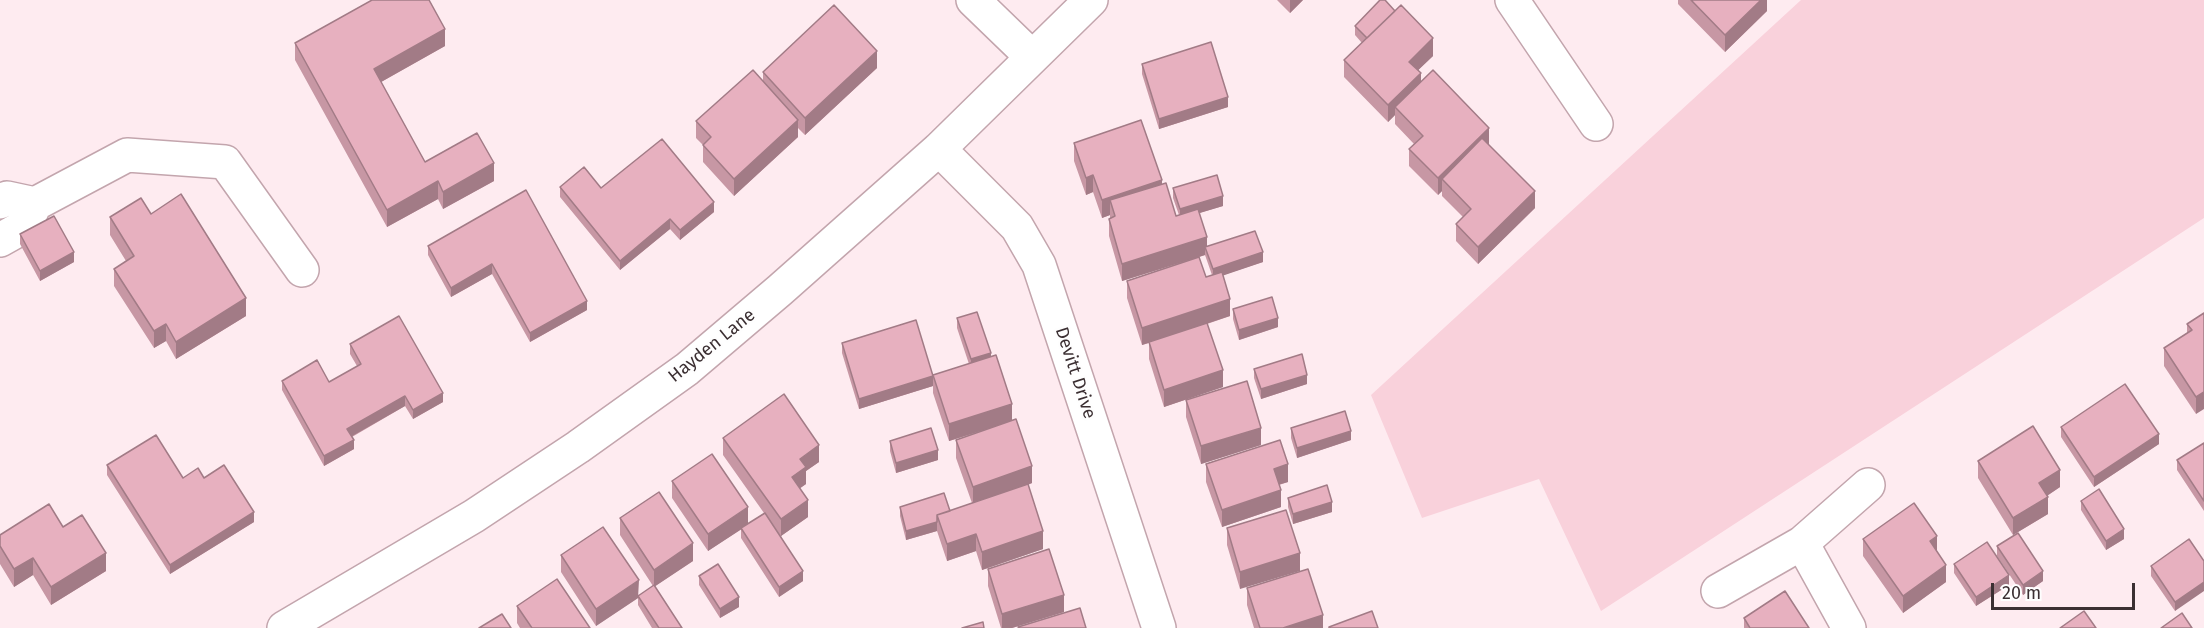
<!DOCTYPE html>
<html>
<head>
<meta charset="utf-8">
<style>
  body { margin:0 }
  #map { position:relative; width:2204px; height:628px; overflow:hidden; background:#feebf0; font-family:"Fira Sans",sans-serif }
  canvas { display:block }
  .scale { position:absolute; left:1991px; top:583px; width:144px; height:27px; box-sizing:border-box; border:3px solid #3b2f32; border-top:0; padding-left:8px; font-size:18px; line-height:21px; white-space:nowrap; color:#3b2f32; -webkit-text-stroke:4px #fefefe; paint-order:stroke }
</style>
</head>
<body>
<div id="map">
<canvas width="2204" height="628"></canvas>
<div class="scale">20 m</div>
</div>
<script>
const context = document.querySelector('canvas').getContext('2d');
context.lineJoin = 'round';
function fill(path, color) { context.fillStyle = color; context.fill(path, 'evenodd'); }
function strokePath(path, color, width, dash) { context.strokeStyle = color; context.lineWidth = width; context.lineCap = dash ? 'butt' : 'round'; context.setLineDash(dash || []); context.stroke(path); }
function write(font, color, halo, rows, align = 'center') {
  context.font = font + ' "Fira Sans",sans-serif'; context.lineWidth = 5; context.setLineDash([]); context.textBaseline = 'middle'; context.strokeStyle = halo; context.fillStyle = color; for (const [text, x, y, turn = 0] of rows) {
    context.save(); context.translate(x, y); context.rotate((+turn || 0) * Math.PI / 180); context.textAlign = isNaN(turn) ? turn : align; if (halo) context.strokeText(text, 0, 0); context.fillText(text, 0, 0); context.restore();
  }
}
const green = new Path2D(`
  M1801,0H2204V218L1601,611L1539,479L1422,518L1371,395Z`);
const minor = new Path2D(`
  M973,0L1032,57
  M1512,0L1596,124
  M939,149L1017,227L1039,265L1159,628
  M0,202L7,198L35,204
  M0,240L25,226L35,204L127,155L225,162L302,270
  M1802,543L1849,628
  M1718,591L1802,543L1868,485
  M284,628L474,516L578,447L687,369L780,290L939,149L1091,0`);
const wall = new Path2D(`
  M1277,0H1303L1290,13Z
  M1678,0H1767V11L1725,52L1678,4Z
  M1355,26L1433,56L1418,70L1421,82L1489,145L1535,208L1478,264L1456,241V224L1463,217L1442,196V191L1438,195L1409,166V149L1414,144L1395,124V115L1388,122L1344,77V60L1362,43L1355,35Z
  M295,43L445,46L381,82L425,162L494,181L443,209L438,199L387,227L295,60Z
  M1142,64L1228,107L1159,129L1142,74Z
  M877,68L805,135L798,128V137L734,196L703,162V145L696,138V121L763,82V72Z
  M1074,143L1162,184L1176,216L1179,215L1173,198V188L1223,206L1199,213L1207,246L1263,262L1223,275L1230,316L1207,324L1223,387L1164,407L1149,359V343L1142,345L1127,298V281L1183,262L1122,281L1109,236V219L1110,218V215L1102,218L1093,192L1086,195L1074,161ZM1205,255L1212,275L1206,277L1199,257Z
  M560,187L601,188L714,212L680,240L670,229L620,270L560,197Z
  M526,190L587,310L530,342L492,274L451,297L428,255V246Z
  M151,214L246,316L176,359L166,341L154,348L114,286V269L126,261L110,235V217Z
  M20,234L74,262L40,281L20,244Z
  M1233,309L1278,327L1239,340L1233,319Z
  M2204,313L2196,414L2164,366V348L2187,333V324Z
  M957,318L991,357L1032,483L1028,485L1043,549L982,570L976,551L947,561L937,531L906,540L900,516V507L950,511L972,503L956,458V440L998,426L949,441L933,393V386L859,409L842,353V343L933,375L969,364L957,328Z
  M350,344L443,402L413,419L405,406L352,437L354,449L324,466L282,390V381L329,382L357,366L350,354Z
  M1254,369L1307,384L1261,399L1254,378Z
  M1186,400L1261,445L1201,464L1186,417Z
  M2061,427L2159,444L2094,487L2061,437Z
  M1291,428L1351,440L1297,458L1291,438Z
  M723,438L819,462L806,471V484L800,488L808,517L781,536L803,581L779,597L741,538V529L708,551L672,498V481L748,524L764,513L723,455Z
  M890,441L938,460L896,473L890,451Z
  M2204,443V511L2177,470V460Z
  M1978,461L2060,487L2047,496L2048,514L2013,535L1978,478Z
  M1206,464L1288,482L1279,485L1281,507L1222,527L1206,482Z
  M107,465L183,478H204L254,522L170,574L107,475Z
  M1288,498L1332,512L1293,524L1288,507Z
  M2081,501L2124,539L2106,550L2081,510Z
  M1286,510L1240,589L1227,545V528Z
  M620,518L693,561L655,586L682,628H652L638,605V598L596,626L561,572V555L639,595L653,586L620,535Z
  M63,527L106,571L51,605L33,575L14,587L0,564V535Z
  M1863,539L1946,582L1903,613L1863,556Z
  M1997,546L2043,581L2023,595L1997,556Z
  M2204,561L2175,611L2151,576V566Z
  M1954,564L2009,585L1976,606L1954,573Z
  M988,569L1064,612L1012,628H1001L988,586Z
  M699,576L739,607L720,618L699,585Z
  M1247,588L1323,628H1254L1247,605Z
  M517,606L590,628H520L517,623Z
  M1744,618L1809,628H1744Z`);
const shadedWall = new Path2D(`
  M1290,0H1303L1290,13Z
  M1761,0H1767V11L1725,52V35Z
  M445,29V46L374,86V69Z
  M1433,38V56L1409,79V62Z
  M877,51V68L805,135V118Z
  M1421,73V90L1395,107V115L1388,122V105Z
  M1228,97V107L1159,129V119Z
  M798,120V137L734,196V179Z
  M1489,128V145L1442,179V191L1438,195V178Z
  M494,163V181L443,209V192Z
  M1093,175V192L1086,195V178Z
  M1162,180V197L1110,200V215L1102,218V200Z
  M438,181V199L387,227V210Z
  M1535,191V208L1478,264V247Z
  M1223,196V206L1180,219V209Z
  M714,202V212L680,240V230Z
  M670,219V229L620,270V261Z
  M1207,237V251L1205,247V255L1122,281V264Z
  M74,252V262L40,281V271Z
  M1263,252V262L1213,279V269Z
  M492,264V274L451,297V288Z
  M246,298V316L176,359V342Z
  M1230,299V316L1142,345V328Z
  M587,301V310L530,342V333Z
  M1278,318V327L1239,340V330Z
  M166,324V341L154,348V331Z
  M991,353V362L971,369V359Z
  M1223,370V387L1164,407V390Z
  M1307,375V384L1261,399V389Z
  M933,376V386L859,409V399Z
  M2204,392V409L2196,414V397Z
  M443,393V402L413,419V410Z
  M405,396V406L347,439V429Z
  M1012,404V421L949,441V424Z
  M1261,428V445L1201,464V446Z
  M1351,431V440L1297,458V448Z
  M2159,434V444L2094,487V477Z
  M354,440V449L324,466V456Z
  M819,445V462L806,471V484L792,494V477L800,459Z
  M938,450V460L896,473V463Z
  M1288,464V482L1274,486V469Z
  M1032,466V483L973,504V487Z
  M2060,470V487L2039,501V483Z
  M1281,490V507L1222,527V510Z
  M2048,497V514L2013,535V518Z
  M808,500V517L781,536V519Z
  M1332,502V512L1293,524V514Z
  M748,507V525L708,551V534Z
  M254,512V522L170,574V565Z
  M937,522V531L906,540V531Z
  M2124,529V539L2106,550V541Z
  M1043,531V549L982,570V552Z
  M976,534V551L947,561V544Z
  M1937,536V553L1930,541Z
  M693,543V561L654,587V570Z
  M106,553V571L51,605V587Z
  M1300,553V571L1240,589V572Z
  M33,558V575L14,587V569Z
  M1946,565V582L1903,613V596Z
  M803,571V581L779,597V587Z
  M2043,571V581L2023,595V585Z
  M2009,575V585L1976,606V597Z
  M639,580L638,598L596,626V609Z
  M2204,582V591L2175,611V602Z
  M1064,595V612L1012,628H1002V614Z
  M739,597V607L720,618V609Z
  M1323,615V628H1283Z`);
const building = new Path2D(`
  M372,0H429L445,29L374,69L425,162L477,133L494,163L443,192L438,181L387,210L295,43Z
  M1380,0H1385L1395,11L1367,38L1355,26Z
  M1691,0H1761L1725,35Z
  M834,5L877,51L805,118L763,72Z
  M1401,5L1433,38L1409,62L1421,73L1388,105L1344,60Z
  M1211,42L1228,97L1159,119L1142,64Z
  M753,70L798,120L734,179L703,145L711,137L696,121Z
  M1433,70L1489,128L1438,178L1409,149L1423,136L1395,107Z
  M1141,120L1162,180L1102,200L1093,175L1086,178L1074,143Z
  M1482,138L1535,191L1478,247L1456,224L1471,209L1442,179Z
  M662,139L714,202L680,230L670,219L620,261L560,187L584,167L601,188Z
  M1217,175L1223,196L1180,209L1173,188Z
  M1166,183L1176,216L1198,209L1207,237L1122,264L1109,219L1115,216L1110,200Z
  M526,190L587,301L530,333L492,264L451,288L428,246Z
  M181,194L246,298L176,342L166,324L154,331L114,269L134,256L110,217L141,198L151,214Z
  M54,216L74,252L40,271L20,234Z
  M1255,231L1263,252L1213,269L1205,247Z
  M1199,257L1206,277L1222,272L1230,299L1142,328L1127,281Z
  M1272,297L1278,318L1239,330L1233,309Z
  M977,312L991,353L971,359L957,318Z
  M2204,313V392L2196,397L2164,348L2192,330L2187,324Z
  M399,316L443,393L413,410L405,396L347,429L354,440L324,456L282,381L317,360L329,382L361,364L350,344Z
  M916,320L933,376L859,399L842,343Z
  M1207,323L1223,370L1164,390L1149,342Z
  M1302,354L1307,375L1261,389L1254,369Z
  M996,355L1012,404L949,424L933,375Z
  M1247,381L1261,428L1201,446L1186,400Z
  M2125,384L2159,434L2094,477L2061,427Z
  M784,394L819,445L800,459L806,467L792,477L808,500L781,519L723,438Z
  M1345,411L1351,431L1297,448L1291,428Z
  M1016,419L1032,466L973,487L956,440Z
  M2033,426L2060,470L2039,483L2048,497L2013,518L1978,461Z
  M931,428L938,450L896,463L890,441Z
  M156,435L183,478L198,468L204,478L224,465L254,512L170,565L107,465Z
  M1280,440L1288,464L1274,469L1281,490L1222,510L1206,464Z
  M2204,443V501L2177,460Z
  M712,454L748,507L708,534L672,481Z
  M1028,484L1043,531L982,552L976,534L947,544L937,515Z
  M1327,485L1332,502L1293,514L1288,498Z
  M2099,489L2124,529L2106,541L2081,501Z
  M659,492L693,543L654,570L620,518Z
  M944,493L950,511L937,515V522L906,531L900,507Z
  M1914,503L1937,536L1930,541L1946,565L1903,596L1863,539Z
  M49,504L63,527L82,515L106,553L51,587L33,558L14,569L0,546V535Z
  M1286,510L1300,553L1240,572L1227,528Z
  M765,513L803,571L779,587L741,528Z
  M603,527L639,580L596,609L561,555Z
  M2018,533L2043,571L2023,585L1997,546Z
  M2189,539L2204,561V582L2175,602L2151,566Z
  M1987,542L2009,575L1976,597L1954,564Z
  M1049,549L1064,595L1002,614L988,569Z
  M718,564L739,597L720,609L699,576Z
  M1308,569L1323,615L1283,628H1260L1247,588Z
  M557,579L590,628H532L517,606Z
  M654,585L682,628H659L638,596Z
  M1785,591L1809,628H1750L1744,618Z
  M1080,608L1086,628H1019L1018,627Z
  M1372,611L1378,628H1329V627Z
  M2084,611L2096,628H2060Z
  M2182,613L2192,628H2161Z
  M502,614L511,628H479Z
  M983,622L984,628H962Z`);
const streetNames = [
  ["Hayden Lane",712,346,-39],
  ["Devitt Drive",1075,373,72]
];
fill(green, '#f9d1db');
strokePath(minor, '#c3a5ad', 36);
strokePath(minor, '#fff', 33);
fill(wall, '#c797a4');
fill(shadedWall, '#a27b86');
fill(building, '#e7b0bf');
strokePath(building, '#a27b86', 1.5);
write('18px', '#3b2f32', '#fefefe', streetNames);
</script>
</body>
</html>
